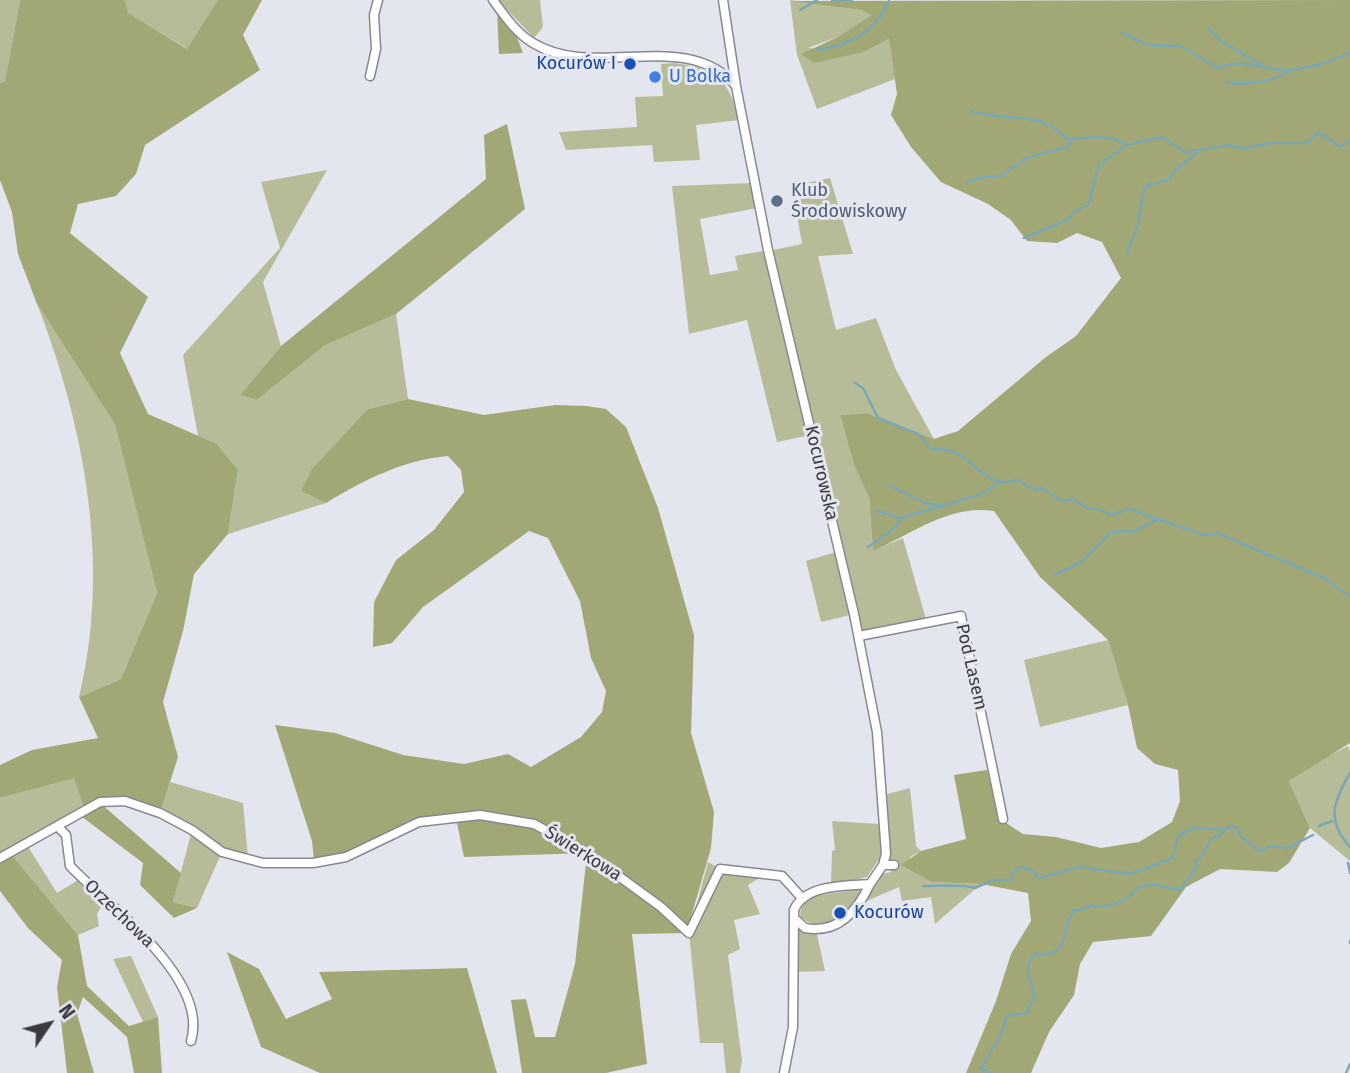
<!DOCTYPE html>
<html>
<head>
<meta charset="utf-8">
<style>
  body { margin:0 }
  #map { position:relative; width:1350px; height:1073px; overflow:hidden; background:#e4e6ef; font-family:"Fira Sans",sans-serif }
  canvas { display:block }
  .north { position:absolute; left:14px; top:989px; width:70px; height:70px; -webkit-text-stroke:5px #e4e6ef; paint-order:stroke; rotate:55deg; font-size:19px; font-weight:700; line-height:28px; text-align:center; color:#3b3b3f }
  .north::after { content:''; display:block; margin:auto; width:24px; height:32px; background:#3b3b3f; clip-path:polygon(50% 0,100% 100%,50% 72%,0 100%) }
</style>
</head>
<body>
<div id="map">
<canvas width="1350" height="1073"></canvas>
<div class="north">N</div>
</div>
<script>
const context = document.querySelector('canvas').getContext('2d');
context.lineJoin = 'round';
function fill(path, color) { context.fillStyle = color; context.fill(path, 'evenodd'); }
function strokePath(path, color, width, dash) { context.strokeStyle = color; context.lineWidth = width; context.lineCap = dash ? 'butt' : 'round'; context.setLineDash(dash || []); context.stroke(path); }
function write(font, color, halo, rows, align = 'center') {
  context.font = font + ' "Fira Sans",sans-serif'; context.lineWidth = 6; context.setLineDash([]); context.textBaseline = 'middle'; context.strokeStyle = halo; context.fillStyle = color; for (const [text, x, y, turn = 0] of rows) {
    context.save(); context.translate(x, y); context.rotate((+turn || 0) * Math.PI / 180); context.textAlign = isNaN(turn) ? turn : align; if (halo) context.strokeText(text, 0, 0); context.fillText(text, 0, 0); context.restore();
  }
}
const green = new Path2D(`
  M0,0H20L5,83H0Z
  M125,0H218L188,49L127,13Z
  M498,0H540L543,27L534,38Z
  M790,0L861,10L873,15L838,37L808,48L864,52L889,39L895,79L817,109L797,55Z
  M675,63C719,70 727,79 740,120L696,125L700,160L654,162L652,145L566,150L559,132L637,127L635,97L663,96L661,64Z
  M327,170L263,282L281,346L240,395L257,400L324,346L396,314L408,399L368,409L301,491L326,503L228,534L238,470L217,444L198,436L183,355L280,248L261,182Z
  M830,178L853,254L818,256L836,330L876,318L896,370L934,439L867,413L840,415L854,465L869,498L873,551L903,538L927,623L859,636L854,614L821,622L806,561L839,551L811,435L777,442L747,320L689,334L672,186L753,183L757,208L700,219L710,275L738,270L735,256L768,250L786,312L773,250L802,244L792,186Z
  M37,304L115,423L157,593L121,679L79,697C111,567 85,427 37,304Z
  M1108,640L1128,705L1040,727L1024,660Z
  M1348,746L1350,751V861L1310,828L1289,781L1311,765Z
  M74,777L84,808L0,858V798Z
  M170,782L243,803L248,858L222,852L197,908L173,902L192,830L160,813Z
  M910,788L916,846L921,851L910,857L932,882L981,884L935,924L931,897L902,901L899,887L864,902L882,874L891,872L887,794Z
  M832,821L879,824L881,856L867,877L831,886L832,851L835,850Z
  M27,845L57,893L80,879L105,900L97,914L99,926L78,935L10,854Z
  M708,862L720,869L766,874L748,885L760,914L734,920L740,949L728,955L742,1060L740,1073H726L723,1043H700L689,933Z
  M861,889C850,912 825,939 800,916C801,890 842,894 861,889Z
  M794,918L816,930L825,971L793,972Z
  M131,956L158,1017L143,1022L113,959Z`);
const forest = new Path2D(`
  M20,0H125L128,13L187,49L218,0H262L243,35L260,70L145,145L136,174L116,196L78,204L70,233L148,297L120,353L148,414L217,444L238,470L228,534L194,574L183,631L163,702L178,757L160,813L125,801L100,803L181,873L173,902L197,908L174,918L140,885L143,863L77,813L84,808L74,778L0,798V765L32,750L98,738L79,697L121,679L157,593L115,424L37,304L18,254L12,212L0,180V83L5,82Z
  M1350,0V743L1289,781L1310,828L1289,863L1277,872L1220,869L1186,887L1151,936L1093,942L1080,964L1074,995L1049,1032L1031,1073H966L996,1001L1011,954L1031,921L1028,893L981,884L932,882L901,865L921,851L966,839L954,775L987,770L1000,819L1023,834L1056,837L1101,848L1139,842L1172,822L1180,801L1178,770L1155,764L1137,748L1128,705L1108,640L1040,577L994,511C949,504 912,534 873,551L869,498L854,465L840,415L867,413L934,439L958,431L1046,357L1076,336L1121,278L1102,242L1077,233L1057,243L1027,241L1011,220L988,204L941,182L911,147L891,115L897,94L889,39L864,52L814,63L801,54L838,37L872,15L861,10L792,1Z
  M497,10L516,35L523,53L499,54Z
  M507,124L525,209L396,314L324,346L257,400L240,395L281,346L486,179L484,135Z
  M408,399L484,415L555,405L587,406L606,409L626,427L658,508L694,635L691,733L714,812L711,848L687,931L689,933L632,934L647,1064L606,1073H522L511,1000L526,999L535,1037H555L575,964L587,853L464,857L456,818L419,822L345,859L314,860L312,841L275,725L335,733L403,755L464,764L508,754L531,767L581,737L602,712L606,691L591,658L580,601L548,538L529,531L423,607L392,643L373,647L374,602L396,560L434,530L464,492L461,470L448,456C403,460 364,480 326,503L301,491L312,469L368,409Z
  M9,852L78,935L87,986L129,1026L158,1017L162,1073H134L127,1037L83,997L77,1014L94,1073H67L57,987L62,960L28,928L0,891V858Z
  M227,952L259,969L286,1019L332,999L319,972L467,968L497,1073H320L261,1047Z`);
const stream = new Path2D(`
  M832,0H852
  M800,10L817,0
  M1208,28L1224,43L1260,64
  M1122,33L1147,45L1180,46L1219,68C1244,57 1260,70 1285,70C1307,70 1330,62 1350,53
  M817,50C851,44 874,34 889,1
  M1227,83C1250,84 1267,83 1288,72
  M971,111C1006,123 1041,109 1067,139C1086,139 1112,132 1127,145L1162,137L1184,152L1230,145L1243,149L1269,143H1307L1319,132L1340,147L1350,140
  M967,182L984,177L1001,176L1026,158L1067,147L1073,139
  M1024,238L1069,219L1074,212L1088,205L1099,165L1125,146
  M1127,253L1138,225L1143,192L1146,186L1170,179L1174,172L1196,153
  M855,383L863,388L878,418L918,434L931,449C938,450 947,449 954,452C977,462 987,490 1017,480L1035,490L1043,488L1062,501L1074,499L1089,509L1096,508L1111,515L1129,509L1204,535L1217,533L1326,579L1350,597
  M888,485L925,503L943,506
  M876,511L900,518
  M868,547L897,526L900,518L979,495L1001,482
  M1054,575L1080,563L1111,532L1134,531L1157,520
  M1350,773C1333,802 1326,821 1350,847
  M1319,826L1332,821
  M1348,863L1350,873
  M923,886C939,886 961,884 975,888L993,880H1010L1016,869L1022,867L1032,870L1039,878L1079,867L1130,874L1173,858L1178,835L1194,828L1223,829
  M1350,941V943
  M992,1073L981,1069L1001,1034L1007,1016L1028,1013V1007L1034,999C1034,983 1020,968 1035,954C1074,957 1058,931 1074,910L1080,911L1090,905C1103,910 1131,901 1137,888L1152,884L1180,890L1196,868V861L1200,859L1212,838L1218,837L1229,826L1236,827L1241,837L1260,851L1270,846L1287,848L1313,835
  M1346,1073L1350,1064`);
const street = new Path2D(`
  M493,0C504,15 516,33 533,43C595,81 685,27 736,86L768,250L854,614L877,732L886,854L883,865L870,884C845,886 805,884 794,910L793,1027L784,1073
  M723,0L736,86
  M370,76L376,49L374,15L378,0
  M859,636L961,616L1003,819
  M58,827L66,835L70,866C106,904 210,978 191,1041
  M0,858L100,802L125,801L160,813L192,830L222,852L263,863H313L346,857L419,822L480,815L534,824L587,853L661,907L689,933L720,869L782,876L801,897
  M883,865H894
  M794,918L805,928C839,934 857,911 870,884`);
const markers = [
  [630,64,7,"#1a4fb4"],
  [655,77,7,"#3f7fe0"],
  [777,201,7,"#5c6f8a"],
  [840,913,7,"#1a4fb4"]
];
const transitNames = [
  ["Kocurów I",616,64],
  ["Kocurów",854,913,"left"]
];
const shopNames = [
  ["U Bolka",669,77]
];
const serviceNames = [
  ["Klub",791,191],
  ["Środowiskowy",791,212]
];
const streetNames = [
  ["Kocurowska",821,473,77],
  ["Pod Lasem",971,667,77],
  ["Świerkowa",583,854,32],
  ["Orzechowa",119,914,44]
];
fill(green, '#b6bc98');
fill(forest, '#a1a875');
strokePath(stream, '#79a8b4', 2.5);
strokePath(street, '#878890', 11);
strokePath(street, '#fff', 8);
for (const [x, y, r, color] of markers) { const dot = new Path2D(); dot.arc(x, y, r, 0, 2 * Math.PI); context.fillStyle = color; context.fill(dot); strokePath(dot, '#e4e6ef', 2.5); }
write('18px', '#164399', '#e4e6ef', transitNames, 'right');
write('18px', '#366cbe', '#e4e6ef', shopNames, 'left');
write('18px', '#4e5e75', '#e4e6ef', serviceNames, 'left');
write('18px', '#3b3b3f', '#e4e6ef', streetNames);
</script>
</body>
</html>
